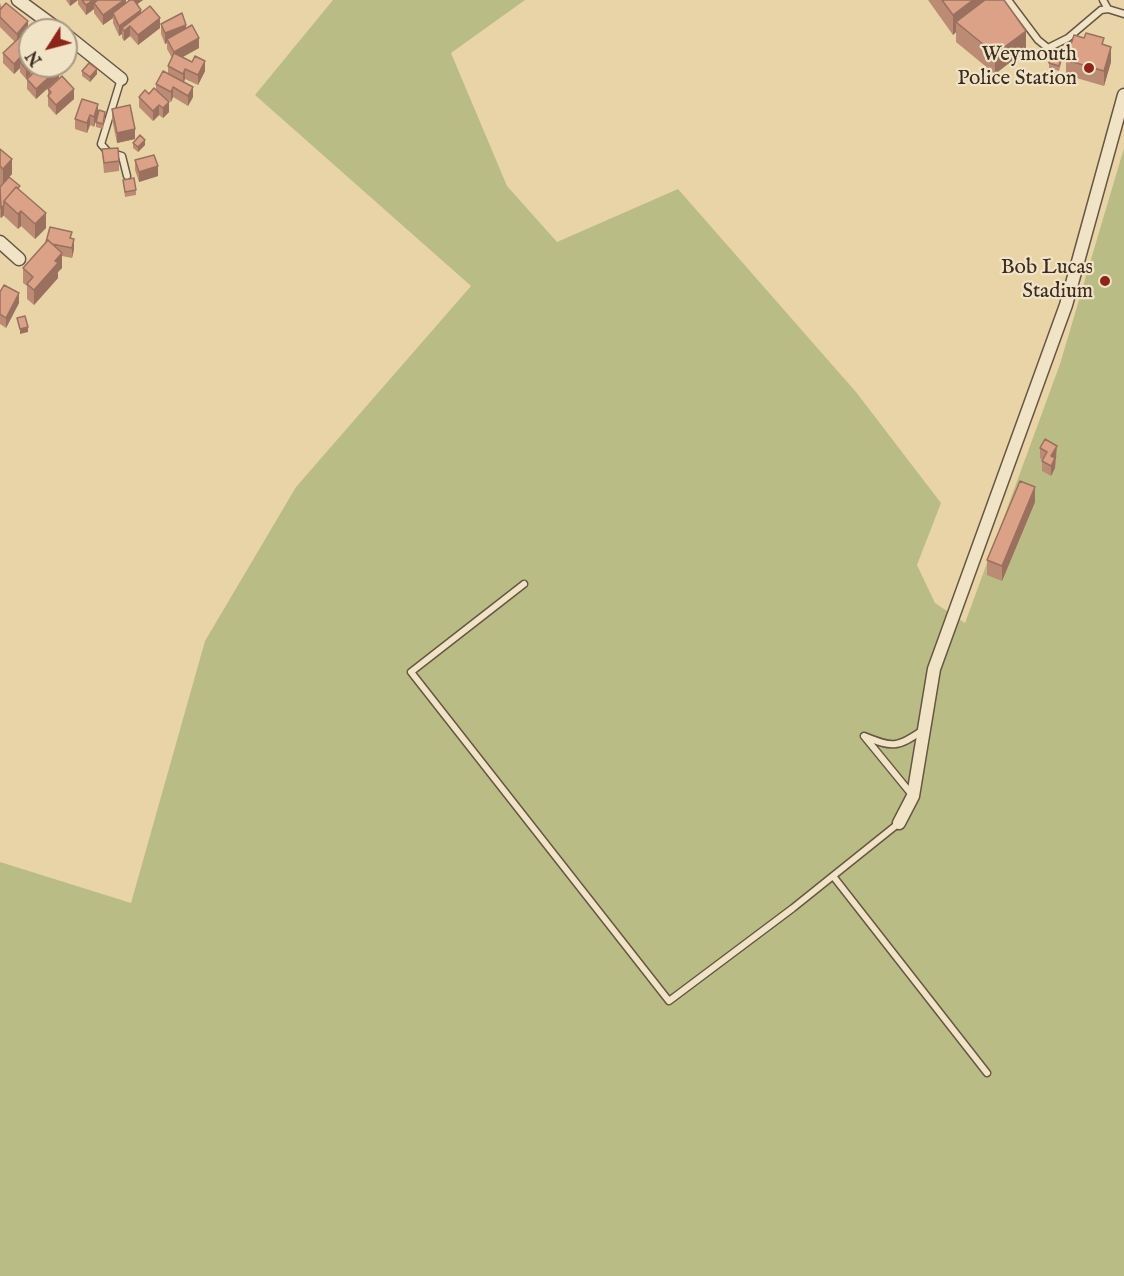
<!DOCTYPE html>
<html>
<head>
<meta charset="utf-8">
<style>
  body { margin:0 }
  #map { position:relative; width:1124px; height:1276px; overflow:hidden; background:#e9d4a8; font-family:"IM FELL English",serif }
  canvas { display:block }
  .north { position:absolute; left:18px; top:18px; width:60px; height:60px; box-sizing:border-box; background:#f1e3c6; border:2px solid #a89a84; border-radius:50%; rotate:234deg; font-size:16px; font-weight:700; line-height:24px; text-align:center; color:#3b2c22 }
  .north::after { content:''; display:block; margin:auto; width:21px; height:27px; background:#8f2418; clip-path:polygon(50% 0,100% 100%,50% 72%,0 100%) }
</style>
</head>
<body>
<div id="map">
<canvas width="1124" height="1276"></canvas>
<div class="north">N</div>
</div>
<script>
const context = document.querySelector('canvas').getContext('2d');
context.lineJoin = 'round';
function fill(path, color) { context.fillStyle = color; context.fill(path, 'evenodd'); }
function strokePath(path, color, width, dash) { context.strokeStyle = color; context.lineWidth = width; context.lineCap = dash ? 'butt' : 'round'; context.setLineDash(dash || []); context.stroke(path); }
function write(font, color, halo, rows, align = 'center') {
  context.font = font + ' "IM FELL English",serif'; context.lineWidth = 4.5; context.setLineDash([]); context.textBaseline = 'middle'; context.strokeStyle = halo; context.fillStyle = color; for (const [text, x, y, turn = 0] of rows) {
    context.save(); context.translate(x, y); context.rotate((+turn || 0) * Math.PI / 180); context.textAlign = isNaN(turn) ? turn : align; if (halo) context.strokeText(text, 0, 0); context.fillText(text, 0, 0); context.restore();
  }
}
const green = new Path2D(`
  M333,0H525L451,53L507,186L557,242L678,189L856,392L941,503L917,565L935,603L965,623L1060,364L1124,148V1276H0V862L131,903L205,641L296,487L471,286L255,95Z`);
const service = new Path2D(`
  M1008,0L1038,40L1048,48L1068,38L1101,10L1108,9
  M1103,0L1108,9L1124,14
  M121,79L101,144L108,152L122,156L127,176
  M524,584L411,672L669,1001L793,908L899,823
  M913,796L864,736C893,748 897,748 923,730
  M833,876L987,1073`);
const minor = new Path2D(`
  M18,0L59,30
  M66,35L121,79
  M0,242L19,259
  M899,823L913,796L934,669L1066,305L1124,95`);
const wall = new Path2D(`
  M66,0H78L70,6Z
  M78,0H126V3L128,2V0H143L137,4L141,13L160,28L138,45L130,36L124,41L122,38V34L119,36L113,23V18L103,25L94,13V9L86,15L78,4Z
  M928,0H1004L1026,50L995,74L956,42V32L953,35Z
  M0,3L2,8L28,31L22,37L30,66L59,78L36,99L27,89V79L30,76L26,79L20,72V68L14,74L3,63V53L15,42L0,27Z
  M161,24L186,28L199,48L182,57L205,71L198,85L185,79L184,82L193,97L188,106L173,97L171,102L165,99L169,112L163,118L159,115L153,121L139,107V97L156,90V84L168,73V66L172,58L167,49V43L165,44L161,34Z
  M1104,45L1111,62L1104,86L1066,75V60Z
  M1062,60L1059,71L1049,68V63Z
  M82,71L97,74L90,82L82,76Z
  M48,89L74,99L56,115L48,106Z
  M112,109L135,139L117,143L112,119Z
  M98,111L105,117L103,129L96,127V121L94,127L90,125L87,133L75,129V119Z
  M133,143L145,145L138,152L133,148Z
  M0,149L12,174L9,177L20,190L46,228L35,239L21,226L18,229L4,216V215L1,218L0,217Z
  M102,149L119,161V171L104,173Z
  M135,160L158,176L139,182L135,170Z
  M123,180L136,190V195L125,197Z
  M72,238L74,249L72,258L62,256V268L58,272V278L34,305L27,299V286L23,283V268L46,242Z
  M0,292L19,303L6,328L0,324Z
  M1040,448L1057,456L1055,458V468L1051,476L1042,471V460L1040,458Z
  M1035,502L1002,581L987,575V560Z`);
const shadedWall = new Path2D(`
  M70,0H78L70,6Z
  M93,0H99L94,3V9L86,15V5Z
  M124,0H126V9L113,13V18L103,25V15Z
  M135,0H143L132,8Z
  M973,0H990L956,22V32L953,35V15Z
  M141,10V20L130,26V36L124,41V31L122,28V34L119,36V26Z
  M160,18V28L138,45V35Z
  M28,21V31L17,44V34Z
  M186,25V35L167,39V43L165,44V33Z
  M1026,31V50L995,74V54Z
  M199,38V48L174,62V52Z
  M30,47V57L20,62V68L14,74V64Z
  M1111,47V62L1104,86V71Z
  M205,61V71L198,85V75Z
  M30,65V75L26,79V69Z
  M35,66H44L33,78V68Z
  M59,68V78L36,99V89Z
  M97,69V74L90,82V77Z
  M185,69V79L183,84V74Z
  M173,87V97L171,102V92Z
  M193,87V97L188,106V96Z
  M74,89V99L56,115V105Z
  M169,102V112L163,118V108Z
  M98,104V114L94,127V117Z
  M159,105V115L153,121V111Z
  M90,115V125L87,133V123Z
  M135,129V139L117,143V133Z
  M145,140V145L138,152V147Z
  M12,159V174L3,184V169Z
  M158,166V176L139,182V172Z
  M4,205V215L1,218V208Z
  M21,211V226L18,229V214Z
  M46,213V228L35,239V224Z
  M74,239V249L72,258V248Z
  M62,253V268L58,272V278L34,305V290L55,261Z
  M19,293V303L6,328V318Z
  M28,327V332L20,334V329Z
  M1057,446L1055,468L1051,476V456Z
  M1035,487V502L1002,581V566Z`);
const building = new Path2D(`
  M82,0H93L86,5Z
  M98,0H124L103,15L94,3Z
  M130,0H134L141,10L119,26L113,13Z
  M942,0H973L953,15Z
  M985,0H1004L1026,31L995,54L956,22Z
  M6,3L28,21L17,34L0,17V10Z
  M150,6L160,18L138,35L130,26L124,31L122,28Z
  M182,13L186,25L165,33L161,24Z
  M192,25L199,38L174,52L167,39Z
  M1086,33L1104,38L1102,44L1111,47L1104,71L1066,60L1074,35L1084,38Z
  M21,36L30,45V47L14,64L3,53Z
  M30,52V66L26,69L20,62Z
  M1052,52L1062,55L1059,66L1049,63Z
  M174,53L192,62L195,56L205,61L198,75L185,69L183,74L168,66Z
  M89,63L97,69L90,77L82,71Z
  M41,66H57L59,68L36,89L27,79Z
  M163,71L193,87L188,96L173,87L171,92L156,84Z
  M62,76L74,89L56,105L48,96L51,92L48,89Z
  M154,88L169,102L163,108L159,105L153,111L139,97L145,90L149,94Z
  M82,99L98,104L94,117L90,115L87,123L75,119Z
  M130,105L135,129L117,133L112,109Z
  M99,110L105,112L103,124L96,122Z
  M140,135L145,140L138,147L133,143Z
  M118,148L119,161L104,163L102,149Z
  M0,149L12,159L3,169L0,166Z
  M154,155L158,166L139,172L135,160Z
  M9,177L20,186L18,188L16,187L4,201V205L1,208L0,187Z
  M134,178L136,190L125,192L123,180Z
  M16,187L46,213L35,224L21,211L18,214L4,201Z
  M50,227L72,232L70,238L74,239L72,248L52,244L48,240L46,242Z
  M48,240L62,253L55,261L58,263L34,290L27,284L33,277L23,268Z
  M4,285L19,293L6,318L0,314V292Z
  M25,316L28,327L20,329L17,318Z
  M1045,439L1057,446L1051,456L1055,458L1051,466L1042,461L1047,452L1040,448Z
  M1020,481L1035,487L1002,566L987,560Z`);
const markers = [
  [1089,68,6,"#8f2418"],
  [1105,281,6,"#8f2418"]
];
const poiNames = [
  ["Weymouth",1077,56],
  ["Police Station",1077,80],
  ["Bob Lucas",1093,269],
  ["Stadium",1093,293]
];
fill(green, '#babc85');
strokePath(service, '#665644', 9);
strokePath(minor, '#665644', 15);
strokePath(service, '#f1e3c6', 6);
strokePath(minor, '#f1e3c6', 12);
fill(wall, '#bc8b74');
fill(shadedWall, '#99715e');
fill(building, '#dba287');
strokePath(building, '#99715e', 1.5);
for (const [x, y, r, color] of markers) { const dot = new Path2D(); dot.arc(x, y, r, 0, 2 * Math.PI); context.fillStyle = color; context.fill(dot); strokePath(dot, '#f1e3c6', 2); }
write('21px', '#3b2c22', '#f1e3c6', poiNames, 'right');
</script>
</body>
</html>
